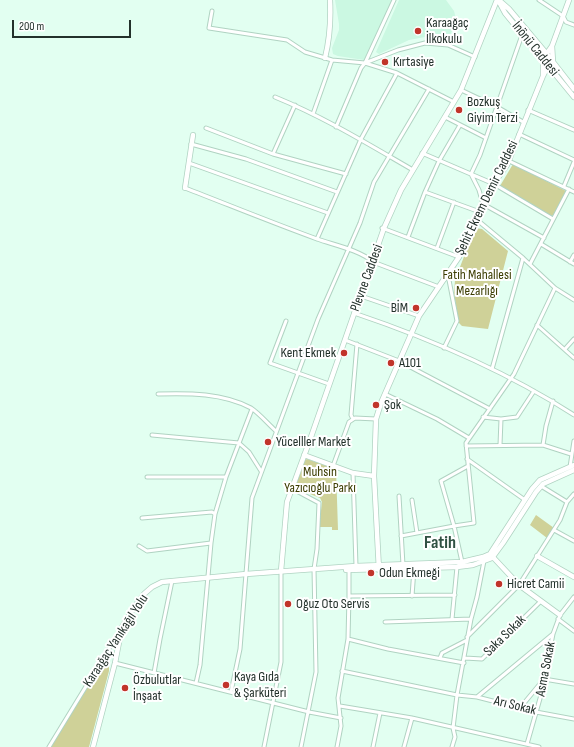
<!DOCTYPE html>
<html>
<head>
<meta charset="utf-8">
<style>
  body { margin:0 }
  #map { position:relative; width:574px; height:747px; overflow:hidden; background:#e2fff1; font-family:"Sofia Sans Condensed",sans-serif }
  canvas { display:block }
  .scale { position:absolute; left:12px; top:20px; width:119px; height:18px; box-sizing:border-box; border:2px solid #23312b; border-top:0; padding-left:5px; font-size:12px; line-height:14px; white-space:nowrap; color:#23312b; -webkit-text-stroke:3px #fff; paint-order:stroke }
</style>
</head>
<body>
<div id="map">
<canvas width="574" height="747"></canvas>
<div class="scale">200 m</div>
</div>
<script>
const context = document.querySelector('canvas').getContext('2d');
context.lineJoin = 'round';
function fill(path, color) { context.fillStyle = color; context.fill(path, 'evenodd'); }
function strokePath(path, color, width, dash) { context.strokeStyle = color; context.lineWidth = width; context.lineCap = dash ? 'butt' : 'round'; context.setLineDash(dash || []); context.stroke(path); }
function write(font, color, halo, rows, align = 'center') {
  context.font = font + ' "Sofia Sans Condensed",sans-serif'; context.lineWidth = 4; context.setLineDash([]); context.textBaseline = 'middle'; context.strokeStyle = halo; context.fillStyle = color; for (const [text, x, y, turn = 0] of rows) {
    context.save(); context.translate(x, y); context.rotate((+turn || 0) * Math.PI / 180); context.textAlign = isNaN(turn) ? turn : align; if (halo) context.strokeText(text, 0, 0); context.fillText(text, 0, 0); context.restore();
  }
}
const built = new Path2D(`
  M335,0H392L364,60L338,56L333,54L332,48L339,30V24Z
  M399,0H446L454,11L456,19L455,25L448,39L425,37L409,40L379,54L376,52Z`);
const green = new Path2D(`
  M513,164L566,191L554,215L551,216L500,186Z
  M475,228L482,229L508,251L488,329L462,326L459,323L454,294L455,280Z
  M307,459L336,469L338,530H332V527H319L322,502L320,498L295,488L305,460Z
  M536,515L554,528L547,538L530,525Z
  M105,658L109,663V671L89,747H51Z`);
const street = new Path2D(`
  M539,0L563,16L566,22L574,25
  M212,11L209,28L287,40L305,52L332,60L365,63L397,73L454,102
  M522,35L480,155L471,174L479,190L483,204L544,238
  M365,63L394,0
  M461,90L497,107L523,122
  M275,97C324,117 368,144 413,170
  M528,110L574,130
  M313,114L332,60
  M445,117L486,138
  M336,127L361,68L365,63L398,50L425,43L448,45L475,57
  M206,128L273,154L346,174
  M519,134L574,160
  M191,144L246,159L337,192
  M422,153L494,184L553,219
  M273,154L295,105
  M509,161L574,192
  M189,163L328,213
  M564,186L574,162
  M185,188C229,205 273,223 317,239C334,245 360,250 373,262L439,287
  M425,192L480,212
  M476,219L523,258L555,288L574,300
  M382,228L459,257
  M408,237L425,192L439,161L460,125
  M317,239L361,139L397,73
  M541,244L574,264
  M437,248L454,202
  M570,262L574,255
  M530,264L569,189
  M361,296L419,316
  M354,313C431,339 506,371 574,415
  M286,321L270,363L329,384
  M537,325L574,358
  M345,340L399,361L490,409
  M444,348L457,321L448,275
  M565,349L574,339
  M492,369L523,258
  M158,394C189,393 223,393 251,408C260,414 268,424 276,431
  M385,394L437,419L469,438
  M483,417L501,419L517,417L534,391
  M353,419L351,415L357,344
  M152,435L239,443L249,452L261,471
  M500,445L501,419
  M543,445L546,426L553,401
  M466,446L543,445L571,454
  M467,459L525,500
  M333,466L349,422L355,418L376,419
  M570,467L574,441
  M353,473L356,566
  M147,477H226L252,409
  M541,486L567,502
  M291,488L319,503L317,549L314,569L316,672L301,747
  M399,496L403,565
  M412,500L417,533
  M142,518L212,512L215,514
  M554,530L574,541
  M401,536L454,526L474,523L466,443L514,374L555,288
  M139,546L147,551L211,543
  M462,562L454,526L441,481L468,466
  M349,596L455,595
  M412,596L414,569
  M452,619L457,567
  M558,619L574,631
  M385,622L471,619
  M467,637L519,585L560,520L567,502L574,494
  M348,639L388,649L464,663
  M440,658L442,653L467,640
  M465,658L482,659L541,601
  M115,663L309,712L341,718
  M342,671L457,695L477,697L536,712L574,719
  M154,673L160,639L172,581
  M196,683L200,665L211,543L215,514L226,477
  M231,692L240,649L252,498L318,319L360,223L374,182L429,89
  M477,697L553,634
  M340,706L412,718L539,747
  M520,708L544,679L574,684
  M527,744L541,695L553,634L560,615L574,597
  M49,747L121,629
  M264,747L281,662V571
  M337,747L341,726L338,698L348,639L349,596V570
  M373,747L380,713
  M404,747L412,718
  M452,747L455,737L453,728L457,695L471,619L477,597L484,561`);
const secondary = new Path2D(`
  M498,0L505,13L574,97
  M500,1L509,9L546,53L574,89
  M552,46L553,62L548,66L543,76V59Z
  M552,46L569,0
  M325,58C330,38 331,20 330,0
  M185,188L193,135
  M304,455L353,473L374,476
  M491,555L519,585L560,615
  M537,556L574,577
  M346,570L457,567L473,565L492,558L503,543L536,492L543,484L574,470
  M379,570L374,476L376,419L381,403L419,316L459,257L490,189L507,165L543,76
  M281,571L287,502L311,437L384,228L401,190L461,90L497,0
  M93,747L115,663L122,627L135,606L144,594L152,587L162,582L246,574L356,566L462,562L483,557L490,554L532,489L540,480L574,465`);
const markers = [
  [418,31,4,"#c1342a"],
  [385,62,4,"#c1342a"],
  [459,110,4,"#c1342a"],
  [416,308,4,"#c1342a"],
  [344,353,4,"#c1342a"],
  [391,363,4,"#c1342a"],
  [376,405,4,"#c1342a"],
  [268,442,4,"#c1342a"],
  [371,573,4,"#c1342a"],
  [499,584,4,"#c1342a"],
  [288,604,4,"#c1342a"],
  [226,685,4,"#c1342a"],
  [125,688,4,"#c1342a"]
];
const poiNames = [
  ["Karaağaç",426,23],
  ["İlkokulu",426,39],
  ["Kırtasiye",393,62],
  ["Bozkuş",467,102],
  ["Giyim Terzi",467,118],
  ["BİM",408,308,"right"],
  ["Kent Ekmek",336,353,"right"],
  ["A101",399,363],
  ["Şok",384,405],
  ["Yücelller Market",276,442],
  ["Odun Ekmeği",379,573],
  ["Hicret Camii",507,584],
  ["Oğuz Oto Servis",296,604],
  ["Kaya Gıda",234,677],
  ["& Şarküteri",234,693],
  ["Özbulutlar",133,680],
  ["İnşaat",133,696]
];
const streetNames = [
  ["İnönü Caddesi",535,49,51],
  ["Şehit Ekrem Demir Caddesi",487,198,-64],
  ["Plevne Caddesi",367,278,-70],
  ["Saka Sokak",505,636,-44],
  ["Karaağaç Yanıkağıl Yolu",116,641,-57],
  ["Asma Sokak",546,669,-79],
  ["Arı Sokak",515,706,14]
];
const parkNames = [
  ["Fatih Mahallesi",477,275],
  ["Mezarlığı",477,291],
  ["Muhsin",320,472],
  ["Yazıcıoğlu Parkı",320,488]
];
const districtNames = [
  ["Fatih",440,543]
];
fill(built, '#cbf8e2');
fill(green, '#cfd198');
strokePath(street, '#b0d3c2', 5);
strokePath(secondary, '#b0d3c2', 6);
strokePath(street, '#fff', 3);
strokePath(secondary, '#fff', 4.5);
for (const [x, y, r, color] of markers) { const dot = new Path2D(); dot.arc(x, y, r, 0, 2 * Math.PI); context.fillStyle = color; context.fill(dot); strokePath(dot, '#fff', 1.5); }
write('14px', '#23312b', '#fff', poiNames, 'left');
write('14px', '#23312b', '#fff', streetNames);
write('14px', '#3b3c01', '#fff', parkNames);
write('bold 18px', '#315143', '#fff', districtNames);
</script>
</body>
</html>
